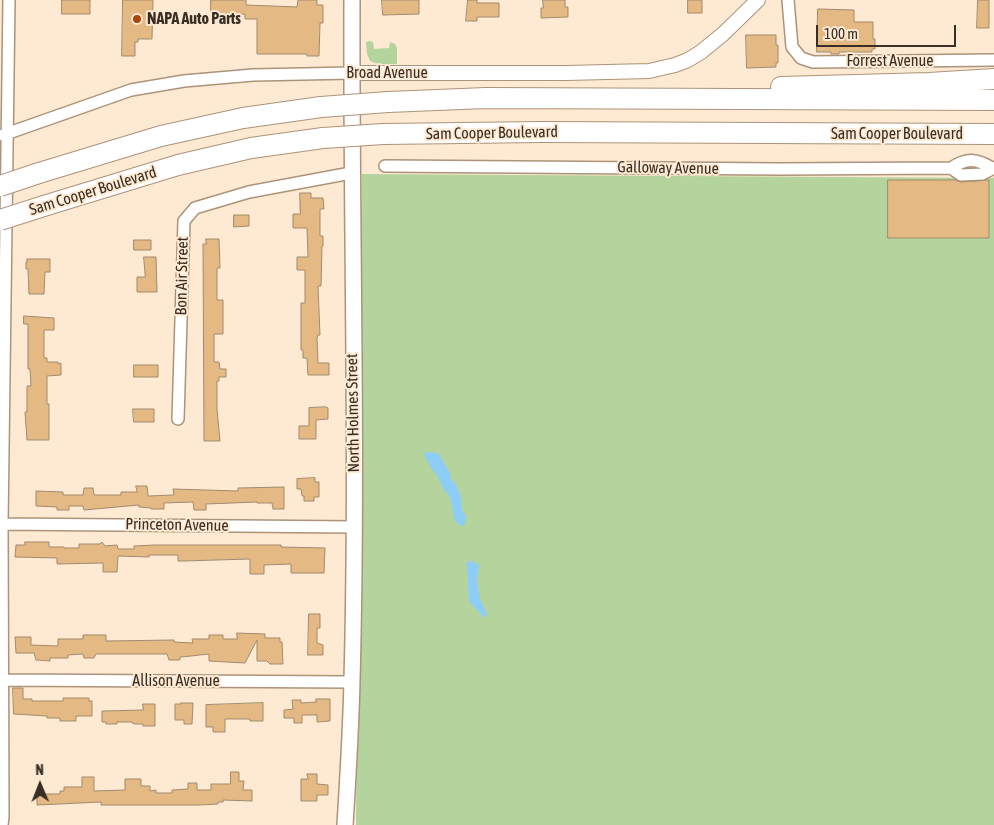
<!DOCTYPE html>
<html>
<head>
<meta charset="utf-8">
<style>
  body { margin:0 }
  #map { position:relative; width:994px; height:825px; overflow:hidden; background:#fee9d2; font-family:"Asap Condensed",sans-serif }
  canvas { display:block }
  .north { position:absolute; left:15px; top:760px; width:50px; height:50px; -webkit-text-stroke:4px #fee9d2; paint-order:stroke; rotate:359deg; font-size:14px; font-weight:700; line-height:20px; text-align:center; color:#382e23 }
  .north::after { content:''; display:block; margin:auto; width:18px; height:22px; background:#382e23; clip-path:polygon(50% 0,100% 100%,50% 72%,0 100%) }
  .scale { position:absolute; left:816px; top:25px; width:140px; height:22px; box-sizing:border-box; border:2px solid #382e23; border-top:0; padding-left:6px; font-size:15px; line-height:18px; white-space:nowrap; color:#382e23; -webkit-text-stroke:4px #fee9d2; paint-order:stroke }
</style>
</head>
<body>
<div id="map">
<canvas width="994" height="825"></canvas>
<div class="north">N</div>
<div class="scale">100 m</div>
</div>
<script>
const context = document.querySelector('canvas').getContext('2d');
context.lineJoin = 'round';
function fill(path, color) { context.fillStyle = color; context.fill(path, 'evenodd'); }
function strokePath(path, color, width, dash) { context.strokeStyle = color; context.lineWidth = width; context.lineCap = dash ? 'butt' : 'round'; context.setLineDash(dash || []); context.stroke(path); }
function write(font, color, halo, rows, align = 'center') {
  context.font = font + ' "Asap Condensed",sans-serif'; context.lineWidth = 4; context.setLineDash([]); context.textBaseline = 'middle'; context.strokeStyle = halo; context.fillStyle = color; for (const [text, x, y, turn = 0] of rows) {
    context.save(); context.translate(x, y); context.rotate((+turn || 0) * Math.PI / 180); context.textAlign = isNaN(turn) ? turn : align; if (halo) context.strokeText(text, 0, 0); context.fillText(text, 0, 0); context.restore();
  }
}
const green = new Path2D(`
  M370,41L373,42L374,49L389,48L390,42L395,44L397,48V64H378L370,61L367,54L366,42Z
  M362,174L994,178V825H356L360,258Z`);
const water = new Path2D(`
  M427,452L438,453L450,473L451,479L457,486L461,497L462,510L466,516L465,525L461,526L455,521L450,497L443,488L437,475L431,468L430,465L424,455Z
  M472,561L479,565L477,581L480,599L487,614L484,618L469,601L467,564V562Z`);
const building = new Path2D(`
  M62,0H90V14H62Z
  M123,0H153L152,39H138V42H135V56H122Z
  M211,0H246V5L297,7L298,0H317V5H323V23H320L319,56H307V54H257V19H245V14L211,16Z
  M382,0H419V14L383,15Z
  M468,0H477V3H499V17H477V21H466Z
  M543,0H565V7H568V17L541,18V8H543Z
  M688,0H702V13H688Z
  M978,0H989V28H977Z
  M818,9L854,10V22H873V39H875V49H872V52H839V54H831V52H817Z
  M746,35H776V45H778V63H776V67L747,68Z
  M888,180H955L961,182L989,180V238H888Z
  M300,193H311V198H323L324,209H320V236H323V246H322L321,286H318L320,335H318L317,338L318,363H329V375H308L307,358H303V350H301V303H305V270H297V257H308L307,228H293V214H300Z
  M234,215H249V226L234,227Z
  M206,239H219L220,268H217V300H223V334H214V362H219L220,369H226V377H219V381H217V409L220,441H204L203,244H206Z
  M134,240H151V250H134Z
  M144,257H156L157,292H137V277H145Z
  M27,259H50V272H45L44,294H29L28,269H26V262H27Z
  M24,316L54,318V330H44V358H47V362H58V364L61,363V375L47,376V404H49V440H27L25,412H27V386H31L30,369H28V324H24Z
  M134,365H158V377H134Z
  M326,407L328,408V419L316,420V439H299V426H309V408Z
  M133,409H154V422H134Z
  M315,478V482H319V497H314V501H304V496H302L301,489H297V479Z
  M136,486H147L148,496L174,495L173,489L238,491V488L284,487V509H273L272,503H257V502L206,504V510H194L193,502L164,503V509H151V508L139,507V505L84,510L83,506H69V510H57V507L36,506V491L63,492V495H83L84,488H93L94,495H121V492H137Z
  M25,542H49V547H64V548H79V544H100L102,542L105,546L117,545L118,549H134V546L155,545H281V547L325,548L324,573H291V564L264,565V574H250V559L183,561H178V555H149V557L118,556L117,572H103V563L57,564V558L15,557L16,545H25Z
  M309,614H320V628H317V643L323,645V655H308Z
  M237,633L265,634V638H280V642H282L283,664H270L267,661H257V640L245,663L209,661V654L182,657H180V660H169L167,654H96L94,658H84L83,654L68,655V658H50V661L36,660L34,653H16L15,637H31V645L58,646V639H83V635H106V641L174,640V642L193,643L192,639H209V635H223V639H237Z
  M13,688H23V699H32V701H63V698H89V701H92V716H76V721H60V718H47V716L14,714Z
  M316,699H330V721L317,722V715H302V723H294V718H284V710L293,709L292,700H301V703L316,702Z
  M181,703H193L192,724H184V720H175V704H181Z
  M263,703V721H250V719H225V732H213V727H206V705Z
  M143,704H155V726H143V724H135L132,723V722H117V724H106V722H102V711L143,710Z
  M231,772H239V781H244L243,790H252V801L223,800V802H218V804L199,805H101V802L37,805V794H60V791H64V787H82V777H94V791L125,790V779H141V786H150V791L156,790V793H172V790L188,789V783H197V790H211V784H230Z
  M307,774H317V784L328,785V795H317V801H301V779H308Z`);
const minor = new Path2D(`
  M788,0L792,47L801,58L813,62L994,60
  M3,135L131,90L184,81L253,75L352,73
  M385,166L780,169L951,168L961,175L982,174L994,168
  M951,168C966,158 976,158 992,168
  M178,419L184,221L195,208L249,192L351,173
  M0,524L355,527
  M0,680L352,682
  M2,825L3,816L2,524L9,0`);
const tertiary = new Path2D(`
  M352,73H566L649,71L675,65L688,60L701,52L723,34L758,0`);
const secondary = new Path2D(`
  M345,825C348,777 351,728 352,680C358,453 351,227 352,0`);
const motorway = new Path2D(`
  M781,87L929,83L994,79
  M388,102L486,98L994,100
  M383,134L541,132L994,134
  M39,173L161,136L243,118L321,107
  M47,205L178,165L251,148L323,138`);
const motorwayBridge = new Path2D(`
  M321,107L388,102
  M323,138L383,134
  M0,186L39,173
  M0,220L47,205`);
const markers = [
  [137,19,5,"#a9460c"]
];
const poiNames = [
  ["NAPA Auto Parts",147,19]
];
const streetNames = [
  ["Forrest Avenue",890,61],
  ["Broad Avenue",387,73],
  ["Sam Cooper Boulevard",492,133,-1],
  ["Sam Cooper Boulevard",897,134],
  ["Galloway Avenue",668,168,1],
  ["Sam Cooper Boulevard",93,191,-17],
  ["Bon Air Street",182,276,-89],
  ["North Holmes Street",353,413,-91],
  ["Princeton Avenue",177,525,1],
  ["Allison Avenue",176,681]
];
fill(green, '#b5d39d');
fill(water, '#8ecdf6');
fill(building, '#e4b983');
strokePath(building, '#a18b6f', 1);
strokePath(minor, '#ac9379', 14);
strokePath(tertiary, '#ac9379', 16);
strokePath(secondary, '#ac9379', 18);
strokePath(motorway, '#ac9379', 22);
strokePath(minor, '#fff', 11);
strokePath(tertiary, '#fff', 14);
strokePath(secondary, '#fff', 15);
strokePath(motorway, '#fff', 20);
strokePath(motorwayBridge, '#ac9379', 22, []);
strokePath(motorwayBridge, '#fff', 20);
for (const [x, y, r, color] of markers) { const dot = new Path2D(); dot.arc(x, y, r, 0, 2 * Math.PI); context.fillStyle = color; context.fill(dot); strokePath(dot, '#fee9d2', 2); }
write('bold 16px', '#382e23', '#fee9d2', poiNames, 'left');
write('16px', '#382e23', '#fee9d2', streetNames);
</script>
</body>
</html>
